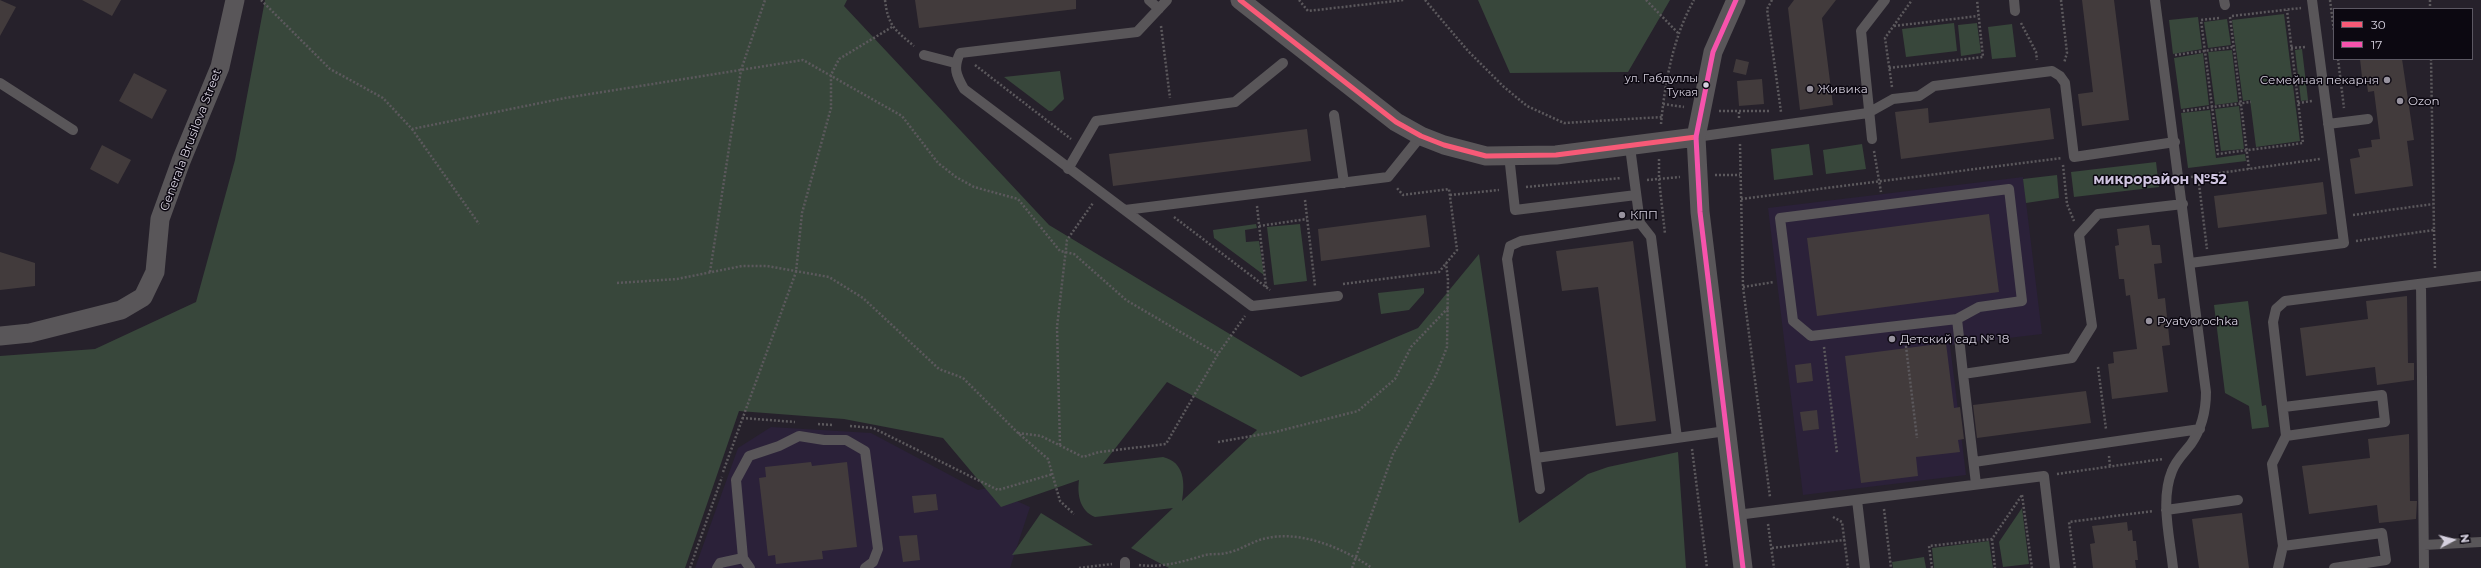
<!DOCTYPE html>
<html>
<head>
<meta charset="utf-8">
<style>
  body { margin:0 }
  #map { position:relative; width:2481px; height:568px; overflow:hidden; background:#26212b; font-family:Montserrat,sans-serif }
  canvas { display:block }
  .legend { position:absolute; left:2333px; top:8px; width:140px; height:52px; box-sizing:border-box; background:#0c0811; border:1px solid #5c5863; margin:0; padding:5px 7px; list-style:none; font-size:12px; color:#d5d0de }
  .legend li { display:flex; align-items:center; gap:8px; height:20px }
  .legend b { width:20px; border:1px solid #5c5863 }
  .north { position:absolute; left:2433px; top:520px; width:40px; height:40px; -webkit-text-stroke:3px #0c0811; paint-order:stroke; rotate:83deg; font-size:11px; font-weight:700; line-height:16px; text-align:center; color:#d5d0de }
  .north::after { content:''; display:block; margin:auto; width:14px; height:18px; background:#d5d0de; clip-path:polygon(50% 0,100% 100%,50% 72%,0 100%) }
</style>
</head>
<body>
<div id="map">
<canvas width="2481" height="568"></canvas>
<ul class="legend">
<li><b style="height:5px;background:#f75a77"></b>30</li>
<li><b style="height:5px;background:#f653ac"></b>17</li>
</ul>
<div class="north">N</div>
</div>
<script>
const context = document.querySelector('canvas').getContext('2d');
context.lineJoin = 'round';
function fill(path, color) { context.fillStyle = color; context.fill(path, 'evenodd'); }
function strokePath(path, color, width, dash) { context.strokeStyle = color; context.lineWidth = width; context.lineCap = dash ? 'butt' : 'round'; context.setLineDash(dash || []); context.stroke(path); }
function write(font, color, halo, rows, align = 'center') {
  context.font = font + ' Montserrat,sans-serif'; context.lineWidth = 3; context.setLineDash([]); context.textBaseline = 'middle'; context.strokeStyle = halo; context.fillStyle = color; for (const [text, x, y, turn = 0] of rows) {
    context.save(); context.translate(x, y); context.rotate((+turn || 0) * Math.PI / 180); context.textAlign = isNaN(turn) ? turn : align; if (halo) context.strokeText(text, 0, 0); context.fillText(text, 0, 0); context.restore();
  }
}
const built = new Path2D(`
  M2023,177L2042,334L1950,345L1966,475L1803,495L1768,208Z
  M771,427L871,433L978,490L988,488L1030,507L1010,568H695L738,448Z`);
const green = new Path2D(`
  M265,0H847L844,6L1049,225L1301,377L1418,328L1479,254L1519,523L1588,474L1608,467L1678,452L1686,568H1169L1131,548L1173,508L1095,517C1080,511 1077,495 1079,480L1001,507L943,438L844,419L739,411L685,568H0V356L95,349L196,302L235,160ZM1167,382L1257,430L1182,501C1185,484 1185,462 1163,457L1103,464Z
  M1478,0H1670L1628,72L1510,73Z
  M2284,14L2300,141L2256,147L2250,100L2243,101L2232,20Z
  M2198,17L2202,49L2173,54L2169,20Z
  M2227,19L2231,45L2208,48L2204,22Z
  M1954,23L1957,51L1906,57L1902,29Z
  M1977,23L1981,53L1961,56L1958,25Z
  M2012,24L2016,57L1992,59L1988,27Z
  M2302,49L2308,100L2301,101L2295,50Z
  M2232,50L2238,102L2215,105L2208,52Z
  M2203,53L2209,105L2181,109L2174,58Z
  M1060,71L1064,99L1052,111H1049L1004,77Z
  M2239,106L2244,149L2221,151L2215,109Z
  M2210,110L2216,158L2245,154L2246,161L2188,168L2181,113Z
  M1809,144L1813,175L1774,180L1771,149Z
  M1862,144L1866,169L1826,174L1823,150Z
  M2156,162L2159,187L2074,197L2071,172Z
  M2057,175L2059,198L2026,203L2023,179Z
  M1256,224L1257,228L1245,230L1246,242L1259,241L1264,275L1214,238L1213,230Z
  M1300,224L1307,281L1274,285L1267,227Z
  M1424,288V293L1409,310L1381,314L1378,293Z
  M2248,301L2262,406L2266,405L2269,427L2252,429L2249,406L2225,393L2214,305Z
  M2022,508L2029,564L2003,567L1999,542Z
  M1041,513L1093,545L1012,555Z
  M1989,541L1993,568H1934L1932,548Z
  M1924,557L1926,568H1893L1892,562Z`);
const building = new Path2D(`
  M0,0L16,7L0,36Z
  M82,0H121L112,16Z
  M915,0H1076V9L919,28Z
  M1794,0H1836L1822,18L1833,105L1800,110L1788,8Z
  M2082,0H2114L2129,120L2082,126L2078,94L2093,92Z
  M1736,59L1749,62L1746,75L1733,72Z
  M2360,59H2402L2414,140L2407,141L2413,186L2355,194L2350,159L2360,157L2358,149L2372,147L2371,140L2380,139L2374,91L2368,92L2366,77H2362Z
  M134,73L167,90L152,119L119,101Z
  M1762,79L1764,104L1739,106L1737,81Z
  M1928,108L1929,123L2050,108L2054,139L1901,159L1895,112Z
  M1307,129L1311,161L1113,186L1109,154Z
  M102,145L131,160L118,184L90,169Z
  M2323,182L2327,214L2218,228L2214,196Z
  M1989,214L1999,292L1817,316L1807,238Z
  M1426,215L1430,247L1321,261L1318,229Z
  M2149,225L2152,245H2160L2162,263L2154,264L2158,299L2165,298L2170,345L2162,346L2168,392L2112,399L2108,364L2114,363L2113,352L2137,349L2130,295L2126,296L2124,279H2119L2115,246L2119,245L2117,229Z
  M1633,241L1656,421L1616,426L1598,287L1562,291L1556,251Z
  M0,252L35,263V286L0,290Z
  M2407,296L2408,363H2414V380L2377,385L2375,367L2306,376L2300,328L2368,319L2366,301Z
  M1946,343L1954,408L1960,407L1964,439L1958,440L1960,452L1916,457L1918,476L1861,483L1845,356Z
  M1811,363L1813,381L1797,383L1795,365Z
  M2086,391L2091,423L1977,438L1973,405Z
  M1817,410L1819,429L1803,431L1800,412Z
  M2409,434L2410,501H2417L2416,519L2379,523L2377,505L2309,514L2302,466L2370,458L2368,439Z
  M811,462L812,466L847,462L857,547L822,551L823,559L776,564L775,555L768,556L759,478L766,477L765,467Z
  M936,494L938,510L914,513L912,496Z
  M2242,513L2249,568H2199L2192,519Z
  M2127,522L2128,531L2132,530L2133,541H2136L2138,560H2135L2136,568H2093L2090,544L2095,543L2092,526Z
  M917,535L920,560L903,562L899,536Z`);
const path = new Path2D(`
  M261,0L330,69L383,98L412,129L565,98L803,60L902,116L938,163L956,177L974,187L1018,199L1060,251L1074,254L1126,300L1218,354
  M885,0C888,26 895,30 914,46
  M1299,0L1308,11L1404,0
  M1425,0L1468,51L1504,87L1527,106L1564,123L1662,117
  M1646,0L1678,33
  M1772,0L1767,9L1781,112
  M2061,0L2067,53L2064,63
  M2330,0L2334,31
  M2430,0V9
  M2232,16L2301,8
  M2230,17L2249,169
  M2219,18L2201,20L2218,154L2303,143L2287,10
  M2021,23L2036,52L2037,60
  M1161,26L1170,98
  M1894,26L1978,16
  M2291,48L2305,47
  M2175,55L2233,47
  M2338,59L2344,108
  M975,65L1071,139
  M1889,68L1983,57L1977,0
  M1892,87L1885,38L1912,0
  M2298,103L2312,101
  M1663,104L1684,107
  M1719,111H1770
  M2183,111L2251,102
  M1739,112V119
  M1661,124C1665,82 1673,37 1694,0
  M412,129L479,224
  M1740,144L1743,287L1770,497
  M1874,151L1881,192
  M1659,159V179L1665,234
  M2063,165L2067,204L2074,221
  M1715,175H1740
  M2198,176L2207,249
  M2191,177L2320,159
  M1647,180L1680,177
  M1526,187L1621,178
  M1450,195L1499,190
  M1741,199L2062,158
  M1305,200L1315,286
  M1257,206L1266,287
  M2353,215L2433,204
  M1174,217L1270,290
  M1259,226L1307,219
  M2434,230L2435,268
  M2356,241L2434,230L2431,59
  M710,272L741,70L765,0
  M617,283L677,279L742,266H767L829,277L863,298L939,369L963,378L1017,432L1048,459L1060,501L1074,514
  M1343,284L1439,272L1457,250L1449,189L1403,195L1396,187
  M1743,287L1774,282
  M1905,338L1917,438
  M1824,347L1837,453
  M2098,367L2106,429
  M742,418L795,422
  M818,424L833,425
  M850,426L873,428L998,490L1053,474
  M1018,433L1041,436L1083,457L1099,452L1166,444L1218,354L1245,316
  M1218,442L1275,432L1358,411L1395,379L1411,347L1448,308
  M1060,445L1057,327L1067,240L1093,203
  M1692,449L1707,568
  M2109,456L2110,466
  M723,472L796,272L802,213L831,108V75L839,59L892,27
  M2057,474L2163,459
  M2022,495L2032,568
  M1884,509L1891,568
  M1833,517L1842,522L1848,568
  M1768,524L1774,568
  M1992,539L1995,568
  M1772,548L1845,540
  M1139,565C1160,568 1182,562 1202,556C1210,553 1218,555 1226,553C1239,551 1251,542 1263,539C1299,529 1343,548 1372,568
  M690,568L722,477
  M1079,568L1112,564
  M1352,568L1393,454L1436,375L1447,347L1448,280L1446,263
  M1932,568L1929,546L1992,539L2022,495
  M2075,568L2069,522L2153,511`);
const service = new Path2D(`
  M1149,0L1159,9
  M1167,0L1137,32L960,53C953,68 956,75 964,89L1252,306L1338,296
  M2014,0L2015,11
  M2155,0L2206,392C2206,411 2202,428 2191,444C2184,453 2176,460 2172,471C2160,500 2170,538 2173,568
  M2224,0L2225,5
  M924,55L955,63
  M0,83L73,130
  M1334,115L1344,183
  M2328,124L2368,119
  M1696,137L1868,113L1893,99L1919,96L1934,86L2052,71L2060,76L2065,83L2074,157L2175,142
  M1872,139L1861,31L1885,0
  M1509,155L1515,210L1636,195
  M1068,169L1096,121L1235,102L1283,63
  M1125,210L1388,177L1421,136
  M1640,223L1651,237L1677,438
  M2190,263L2344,243L2312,0
  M2421,284L2424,568
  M1957,319L1811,336L1793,321L1780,218L2009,189L2022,301L1979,307L1957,319L1963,374
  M2284,407L2382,395L2385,422L2286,436
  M1536,458L1726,431
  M1974,462L2200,429
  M1976,484L1963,374L2072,358L2092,326L2079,235L2098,214L2183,204
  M1540,489L1507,259L1510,246L1521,241L1640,223L1630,147
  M1857,500L1865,568
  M2166,510L2238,500
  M1737,515L2044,476L2055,568
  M2424,545L2481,542
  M2283,546L2382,533L2386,560L2334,568
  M1125,562V568
  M717,568L720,563L743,558
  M750,568L743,558L736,480L749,456L779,446L799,436L824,440H846L865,451L878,549L873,562L865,568
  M2278,568L2283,546L2272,464L2286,436L2273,322L2276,309L2285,301L2481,276`);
const minor = new Path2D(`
  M1240,0L1396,122L1421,136L1444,145L1486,156L1556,155L1696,137
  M1736,0L1713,52L1696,137L1700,212L1743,568
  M0,336L30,333L121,310L143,297L155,272L160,219L181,161L220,67L235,0`);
const bus1 = new Path2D(`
  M1240,0L1396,122L1421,136L1444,145L1486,156L1556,155L1696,137`);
const bus2 = new Path2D(`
  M1736,0L1713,52L1696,137L1700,212L1743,568`);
const markers = [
  [2387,80,4,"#98939f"],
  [1706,85,3.5,"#d5d0de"],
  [1810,89,4,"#98939f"],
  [2400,101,4,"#98939f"],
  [1622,215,4,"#98939f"],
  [2149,321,4,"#98939f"],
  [1892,339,4,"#98939f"]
];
const busNames = [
  ["ул. Габдуллы",1698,79],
  ["Тукая",1698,93]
];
const poiNames = [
  ["Семейная пекарня",2379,80,"right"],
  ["Живика",1818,89],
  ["Ozon",2408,101],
  ["КПП",1630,215],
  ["Pyatyorochka",2157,321],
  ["Детский сад № 18",1900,339]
];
const streetNames = [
  ["Generala Brusilova Street",191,140,-69]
];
const quarterNames = [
  ["микрорайон №52",2160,180]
];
fill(built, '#2b2139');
fill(green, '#38473b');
fill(building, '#423b3c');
strokePath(path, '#5c595d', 2.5, [2, 2]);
strokePath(service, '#595659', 10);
strokePath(minor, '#595659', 19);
strokePath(bus1, '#f75a77', 5);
strokePath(bus2, '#f653ac', 5);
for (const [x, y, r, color] of markers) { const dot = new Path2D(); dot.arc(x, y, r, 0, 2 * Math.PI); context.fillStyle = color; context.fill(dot); strokePath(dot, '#0c0811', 1.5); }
write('11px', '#d5d0de', '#0c0811', busNames, 'right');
write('12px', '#d5d0de', '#0c0811', poiNames, 'left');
write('12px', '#d5d0de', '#0c0811', streetNames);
write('bold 14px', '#d0c5e1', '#0c0811', quarterNames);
</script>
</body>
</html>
